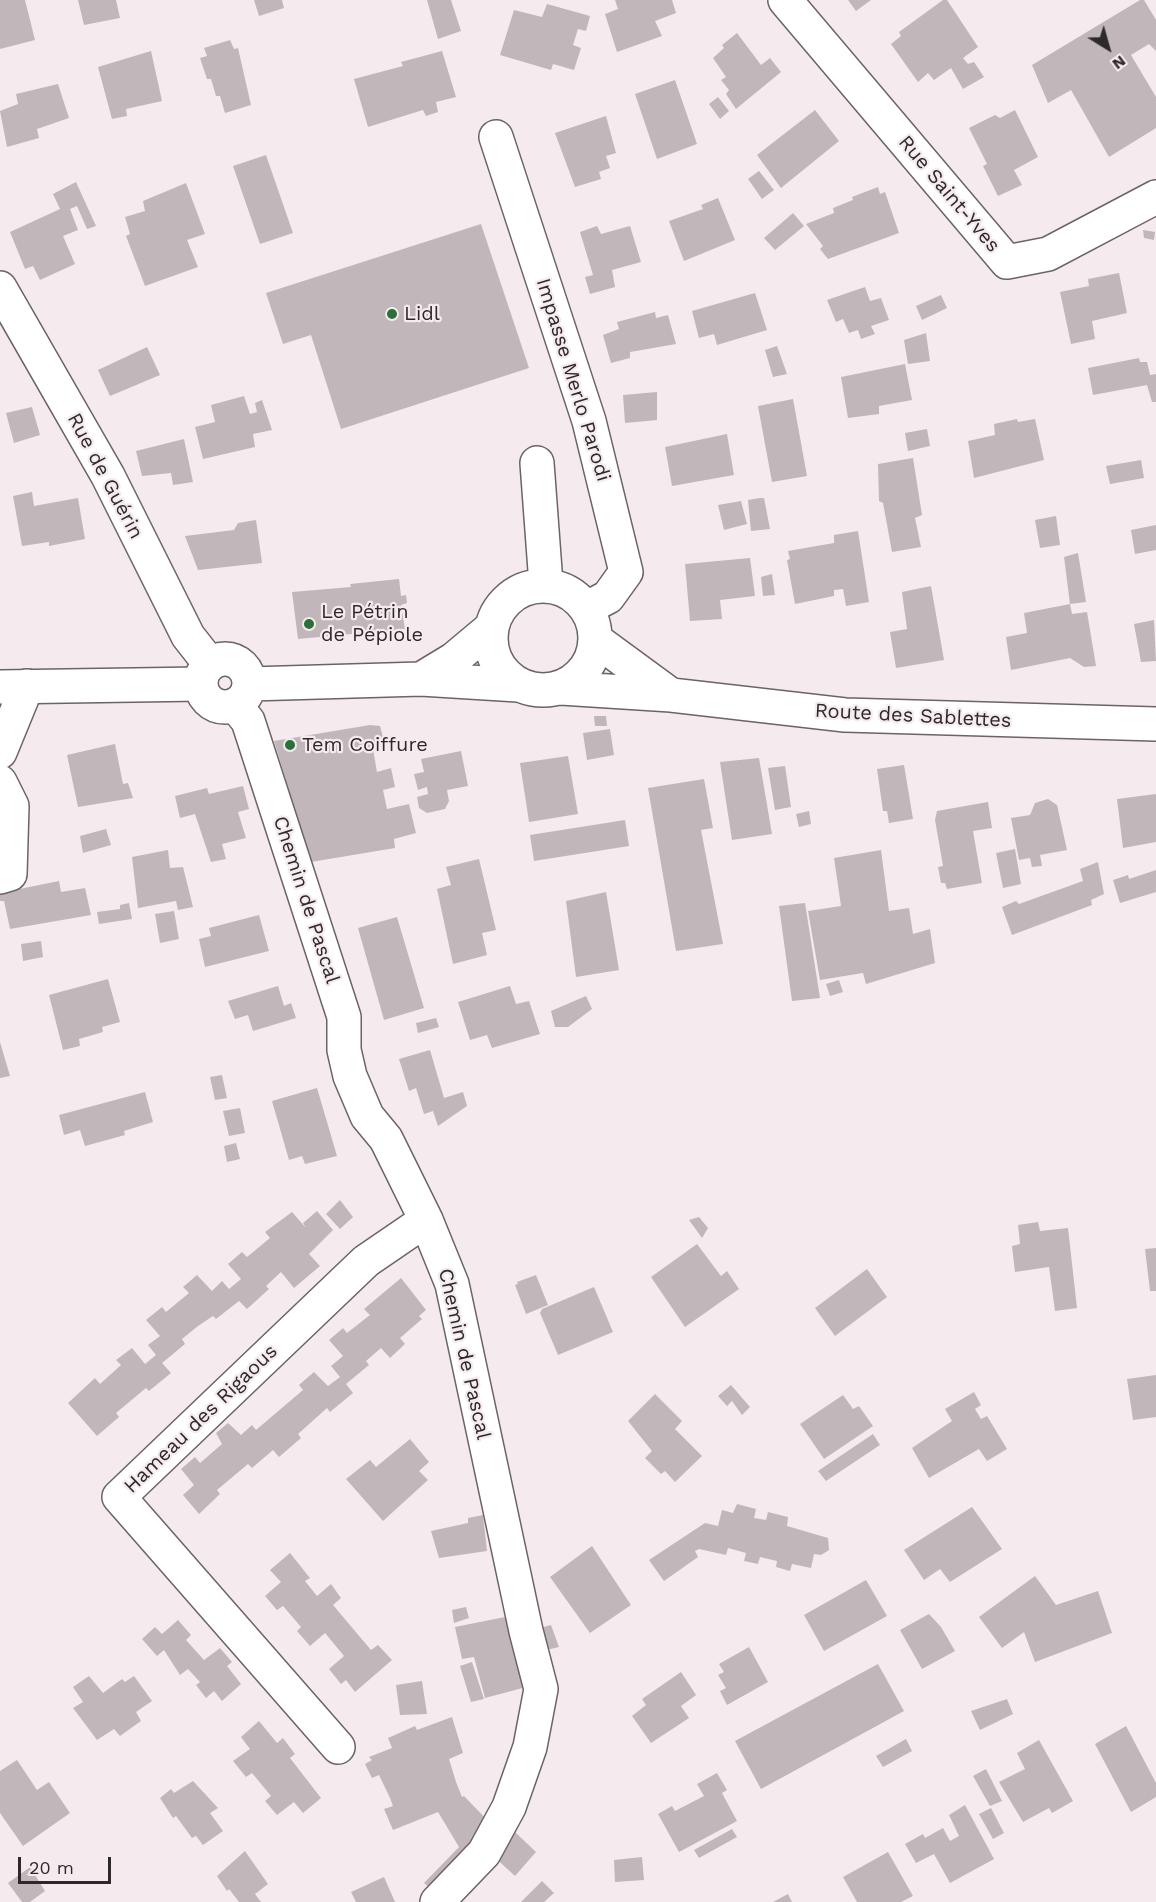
<!DOCTYPE html>
<html>
<head>
<meta charset="utf-8">
<style>
  body { margin:0 }
  #map { position:relative; width:1156px; height:1902px; overflow:hidden; background:#f5ebee; font-family:"Work Sans",sans-serif }
  canvas { display:block }
  .north { position:absolute; left:1078px; top:18px; width:60px; height:60px; -webkit-text-stroke:4px #f5ebee; paint-order:stroke; rotate:143deg; font-size:16px; font-weight:700; line-height:24px; text-align:center; color:#2d292a }
  .north::after { content:''; display:block; margin:auto; width:21px; height:27px; background:#2d292a; clip-path:polygon(50% 0,100% 100%,50% 72%,0 100%) }
  .scale { position:absolute; left:18px; top:1857px; width:93px; height:27px; box-sizing:border-box; border:3px solid #2d292a; border-top:0; padding-left:8px; font-size:18px; line-height:21px; white-space:nowrap; color:#2d292a; -webkit-text-stroke:4px #f5ebee; paint-order:stroke }
</style>
</head>
<body>
<div id="map">
<canvas width="1156" height="1902"></canvas>
<div class="north">N</div>
<div class="scale">20 m</div>
</div>
<script>
const context = document.querySelector('canvas').getContext('2d');
context.lineJoin = 'round';
function fill(path, color) { context.fillStyle = color; context.fill(path, 'evenodd'); }
function strokePath(path, color, width, dash) { context.strokeStyle = color; context.lineWidth = width; context.lineCap = dash ? 'butt' : 'round'; context.setLineDash(dash || []); context.stroke(path); }
function write(font, color, halo, rows, align = 'center') {
  context.font = font + ' "Work Sans",sans-serif'; context.lineWidth = 4.5; context.setLineDash([]); context.textBaseline = 'middle'; context.strokeStyle = halo; context.fillStyle = color; for (const [text, x, y, turn = 0] of rows) {
    context.save(); context.translate(x, y); context.rotate((+turn || 0) * Math.PI / 180); context.textAlign = isNaN(turn) ? turn : align; if (halo) context.strokeText(text, 0, 0); context.fillText(text, 0, 0); context.restore();
  }
}
const building = new Path2D(`
  M0,0H25L35,40L0,49Z
  M78,0H116L120,18L84,25Z
  M254,0H282L284,8L259,16Z
  M427,0H451L461,31L438,39Z
  M615,0H672L676,13L655,21L662,36L617,52L605,14L618,9Z
  M848,0H871L856,11Z
  M943,0H947L978,47L963,58L968,64L974,62L984,77L963,89L951,68L934,80L928,73L918,82L891,44L901,36L899,32Z
  M1140,0H1144L1156,20V51L1149,44L1131,55L1156,97V128L1109,157L1071,90L1048,103L1032,65Z
  M547,4L590,16L586,31L578,29L573,45L581,48L574,70L553,64L551,70L500,55L514,10L542,17Z
  M737,33L761,65L770,58L781,72L736,109L726,94L729,90L721,80L726,77L713,58L724,48L722,45Z
  M230,40L234,49L238,48L251,105L225,113L220,96H216L211,79H207L200,58L207,56L204,48Z
  M151,51L162,101L126,109L127,116L112,119L98,67Z
  M442,51L456,97L436,102L438,112L426,116L423,110L368,127L354,79L403,66L401,62Z
  M675,80L697,144L657,159L635,94Z
  M58,84L69,118L37,129L39,138L7,147L0,111L18,104L16,94Z
  M718,97L729,111L720,119L709,104Z
  M815,110L839,141L781,188L757,155Z
  M1015,110L1038,157L1014,170L1022,185L998,196L983,166L987,164L969,128L995,115L1000,118Z
  M606,116L616,153L606,156L610,168L599,172L601,179L575,187L555,133Z
  M266,155L293,233L260,244L233,166Z
  M759,171L774,190L762,199L748,179Z
  M76,182L96,226L87,229L77,206L70,209L78,230L63,236L75,264L40,280L33,266L25,269L10,232L60,209L53,194Z
  M186,183L205,234L187,240L198,267L145,286L126,236L130,234L125,217L145,211L143,201Z
  M878,187L880,194L885,192L899,233L828,259L820,249L823,246L806,224L834,213L833,208L853,200L852,197Z
  M718,198L735,240L684,261L669,221L703,209L701,205Z
  M793,213L804,226L775,250L764,238Z
  M481,224L529,368L341,429L311,335L283,344L266,293Z
  M597,226L601,234L630,226L641,262L612,270L615,287L590,294L585,277L593,275L580,232Z
  M1143,230L1155,232L1154,240L1144,238Z
  M1119,273L1127,313L1092,321L1095,339L1071,344L1060,292L1089,286L1088,279Z
  M865,287L870,301L881,298L889,320L871,326L875,334L861,339L858,330L849,333L843,319L836,322L827,300Z
  M755,293L767,330L717,345L714,334L699,338L692,311Z
  M941,295L947,308L922,320L916,306Z
  M655,312L656,318L668,315L676,344L630,352V358L611,363L603,335L619,329L617,322Z
  M926,333L930,361L908,364L904,340Z
  M777,346L787,374L773,377L765,350Z
  M147,347L160,375L110,396L98,370Z
  M1139,358L1140,362H1147L1150,375L1156,374V402H1152L1147,385L1093,395L1088,368Z
  M905,364L912,400L879,406V414L848,418L841,377Z
  M657,392V420L625,423L623,395Z
  M244,396L250,414L257,412L255,403L262,400L272,430L253,434L255,447L203,459L195,427L215,422L211,405Z
  M793,399L807,476L772,482L758,406Z
  M32,407L40,435L14,443L6,413Z
  M1017,419L1018,422L1035,419L1044,460L974,478L968,441L995,435L994,424Z
  M927,429L930,446L908,451L905,433Z
  M727,434L734,475L672,486L665,447Z
  M184,439L193,482L173,485L171,473L142,476L136,451Z
  M913,458L922,515L915,518L921,547L892,552L883,503L879,501L878,464Z
  M1141,460L1144,478L1110,484L1106,466Z
  M32,492L34,506L78,498L85,539L49,546V542L22,546L13,496Z
  M760,498H764L770,529L751,531L748,500Z
  M741,501L747,524L724,530L718,505Z
  M1056,516L1060,545L1040,548L1035,520Z
  M256,520L262,563L198,570L185,536L234,530L238,523Z
  M1156,525V550L1135,554L1131,530Z
  M858,531L869,602L846,606L843,589L834,590V596L795,604L787,560L790,559L788,551L834,543V535Z
  M1078,553L1086,602L1070,604L1064,557Z
  M750,558L755,596L720,600L722,619L690,621L685,564Z
  M772,574L775,595L763,596L761,577Z
  M399,579L401,596L406,595L407,603L401,605L405,629L298,639L292,592L351,587L350,584Z
  M931,586L944,660L896,668L890,632L907,629L902,592Z
  M1070,604L1072,614L1087,612L1096,666L1084,667L1070,658L1011,670L1006,637L1027,633L1024,613Z
  M1154,620L1156,661L1141,662L1134,624Z
  M594,716H606L607,726H595Z
  M370,725L380,726L385,745L373,749L377,772L391,768L395,787L383,790L387,809L409,804L416,833L394,839L395,848L311,862L274,741Z
  M610,729L614,755L587,760L583,733Z
  M115,744L123,784L128,783L133,798L78,807L67,755Z
  M461,751L468,786L447,790L449,801L445,809L427,813L419,808L417,797L428,794L427,787L418,790L414,774L424,772L421,759Z
  M568,756L578,814L529,822L520,763Z
  M759,758L772,834L732,840L720,762Z
  M904,765L913,819L889,823L887,811H883L877,769Z
  M785,766L791,807L775,810L768,768Z
  M704,779L713,828L701,830L723,944L676,951L648,788Z
  M243,786L249,809L238,812L246,838L222,844L226,859L211,862L195,814L180,818L175,796L207,788L209,794Z
  M1156,794V842L1123,848L1117,799Z
  M1048,799L1057,805L1067,850L1040,855L1042,866L1032,867L1030,858L1019,860L1011,818L1030,815L1035,803Z
  M988,802L992,828L973,831L982,883L947,889L945,883H941L938,867L943,866L935,820L937,811Z
  M809,811L811,824L799,827L796,814Z
  M625,820L629,846L534,861L530,835Z
  M106,829L111,845L83,853L80,836Z
  M1015,849L1021,884L1003,888L996,853Z
  M168,850L170,868L183,867L193,907L178,910L176,901L138,908L132,857Z
  M881,850L889,911L909,908L913,934L930,929L935,963L866,984L863,973L820,980L808,911L841,906L834,858Z
  M479,859L496,930L482,933L487,955L453,964L437,889L451,885L446,867Z
  M1098,862L1104,894L1091,900L1092,905L1012,935L1002,907L1016,901L1019,904L1083,881L1080,869Z
  M1156,870V892L1120,903L1113,880L1128,875L1129,879Z
  M59,881L61,892L85,888L91,915L10,929L4,901H0V893Z
  M606,892L619,970L576,977L566,901Z
  M129,903L132,919L99,924L97,912L120,909V905Z
  M805,903L820,998L792,1001L779,906Z
  M174,911L179,939L160,943L155,914Z
  M259,915L269,951L205,967L199,939L211,936L209,928Z
  M397,917L424,1008L384,1020L358,928Z
  M41,941L43,957L23,961L21,944Z
  M108,979L120,1022L102,1027L103,1032L79,1039L80,1046L63,1050L49,995Z
  M839,980L843,992L830,996L826,984Z
  M278,986L284,1006L291,1003L296,1018L253,1031L248,1015L235,1019L228,1001Z
  M510,986L516,1004L529,1001L540,1034L492,1048L487,1035L470,1040L458,1002Z
  M586,996L592,1009L568,1027H555L551,1011Z
  M436,1018L439,1027L418,1033L416,1023Z
  M0,1042L10,1076L0,1078Z
  M430,1050L444,1098L463,1092L467,1106L438,1126L433,1111L424,1114L416,1088L409,1091L399,1059Z
  M222,1075L227,1098L215,1100L210,1077Z
  M317,1088L337,1156L305,1164L302,1156L289,1160L272,1101Z
  M145,1092L153,1122L124,1131L125,1135L85,1146L80,1130L64,1135L59,1115Z
  M240,1108L245,1133L229,1136L223,1111Z
  M236,1143L240,1159L227,1162L224,1146Z
  M340,1200L353,1217L340,1229L326,1214Z
  M317,1211L333,1230L309,1254L320,1266L294,1288L281,1272L266,1286L269,1289L247,1309L239,1301L216,1319L213,1316L198,1326L182,1339L185,1344L162,1363L171,1373L149,1391L146,1388L116,1413L119,1417L97,1436L68,1403L95,1378L100,1384L121,1365L116,1360L132,1348L145,1364L156,1355L148,1345L160,1336L146,1320L162,1307L166,1312L189,1293L183,1287L197,1275L212,1291L222,1281L229,1289L241,1279L228,1264L242,1252L247,1257L270,1238L265,1232L292,1212L306,1228L303,1223Z
  M699,1217L708,1228L702,1238L689,1220Z
  M1038,1222L1040,1231L1068,1228L1077,1308L1055,1311L1049,1267L1015,1272L1012,1246L1020,1244L1018,1225Z
  M697,1244L721,1276L727,1271L739,1289L685,1327L651,1277Z
  M1156,1248V1291H1150L1145,1249Z
  M867,1269L887,1297L835,1336L815,1308Z
  M536,1275L548,1305L526,1314L515,1285L518,1284L517,1282Z
  M401,1278L426,1310L419,1316L422,1319L400,1338L405,1344L390,1358L381,1348L366,1361L369,1365L346,1384L353,1393L330,1412L327,1408L298,1434L301,1438L279,1457L273,1450L252,1468L248,1464L217,1490L220,1494L199,1514L183,1495L194,1485L181,1469L195,1457L200,1463L222,1444L216,1433L228,1423L241,1435L252,1425L256,1430L303,1390L299,1385L314,1372L328,1386L340,1377L331,1366L343,1356L329,1340L343,1328L347,1333L370,1315L364,1309Z
  M594,1287L613,1332L558,1355L540,1313L542,1309Z
  M1156,1375V1417L1133,1420L1127,1379Z
  M731,1385L750,1407L742,1415L732,1401L727,1406L718,1396Z
  M974,1392L981,1405L975,1409L981,1419L987,1416L1007,1449L987,1461L979,1449L929,1478L912,1448L952,1421L945,1409Z
  M655,1394L682,1421L675,1429L702,1456L675,1482L665,1471L661,1474L645,1458L652,1451L628,1421Z
  M843,1395L853,1409L859,1406L873,1426L824,1459L800,1424Z
  M873,1434L880,1445L826,1481L818,1471Z
  M410,1439L429,1462L419,1471L428,1480L383,1521L346,1479L370,1460L376,1467Z
  M737,1504L756,1509L754,1518L766,1520L768,1512L788,1517L787,1526L828,1538L829,1550L821,1555L814,1554L811,1568L792,1564L790,1571L776,1567L777,1561L760,1557L758,1564L744,1561L746,1553L728,1548L726,1555L699,1549L695,1551L698,1557L664,1581L649,1560L705,1523L718,1526L722,1510L733,1513Z
  M972,1507L1002,1549L950,1582L940,1569L924,1580L904,1550Z
  M483,1515L487,1551L439,1558L431,1531L468,1523V1518Z
  M592,1546L631,1605L590,1633L550,1577Z
  M290,1553L310,1578L305,1581L317,1596L331,1584L341,1598L333,1605L371,1650L378,1645L392,1660L355,1692L346,1680L341,1684L329,1669L344,1656L325,1633L310,1646L297,1631L301,1627L283,1606L277,1610L265,1596L281,1582L270,1570Z
  M1035,1576L1056,1605L1098,1591L1112,1633L1035,1662L1024,1632L1002,1648L979,1617Z
  M866,1580L887,1616L824,1651L804,1615Z
  M466,1607L469,1618L454,1623L452,1610Z
  M929,1614L941,1627L955,1651L922,1669L900,1630Z
  M505,1617L509,1634L534,1685L485,1698L474,1657L462,1659L455,1627Z
  M178,1620L191,1635L186,1640L204,1660L220,1648L232,1662L227,1666L241,1684L222,1701L214,1691L206,1698L196,1685L200,1682L188,1669L180,1675L164,1650L157,1656L142,1639L155,1627L162,1634Z
  M551,1625L559,1647L546,1650L540,1628Z
  M749,1647L768,1682L727,1705L720,1691L726,1688L718,1675L724,1672L719,1664Z
  M472,1662L484,1699L471,1702L460,1666Z
  M878,1664L904,1711L761,1789L735,1741Z
  M681,1672L696,1695L681,1706L689,1718L651,1743L632,1716L646,1705L642,1699Z
  M89,1676L103,1693L122,1679L125,1682L134,1676L152,1701L136,1712L141,1721L120,1736L114,1729L97,1740L73,1708L83,1702L73,1687Z
  M422,1681L427,1714L400,1715L396,1685Z
  M1007,1699L1013,1714L980,1730L971,1711Z
  M452,1717L463,1753L449,1759L456,1782L462,1797L464,1796L490,1823L473,1836L477,1850L437,1894L424,1883L459,1847L438,1812L393,1830L384,1809L393,1806L390,1798L379,1775L372,1778L365,1764L372,1760L369,1757L392,1748L388,1738L415,1726L417,1730Z
  M259,1721L277,1743L283,1738L295,1754L290,1758L321,1798L303,1813L294,1802L277,1815L265,1801L271,1796L252,1773L246,1777L233,1761L250,1749L241,1737Z
  M1126,1726L1156,1783V1797L1131,1812L1095,1744Z
  M906,1739L912,1751L883,1767L876,1756Z
  M1039,1740L1073,1801L1052,1813L1049,1808L1023,1822L999,1782L1025,1769L1017,1753Z
  M17,1760L37,1790L49,1782L70,1813L23,1846L0,1813V1771Z
  M986,1769L1002,1801L990,1806L973,1776Z
  M717,1773L727,1790L722,1793L737,1821L679,1852L658,1814L672,1806L675,1811L704,1796L697,1784Z
  M193,1781L218,1808L210,1813L223,1831L203,1845L196,1836L192,1838L176,1816L173,1818L160,1798L171,1789L174,1793Z
  M965,1805L994,1859L950,1883L934,1854L916,1863L905,1844L923,1834L925,1838L943,1828L950,1841L959,1836L949,1815Z
  M991,1808L1004,1833L993,1839L979,1814Z
  M732,1829L737,1837L699,1858L694,1850Z
  M515,1832L536,1852L515,1876L491,1854Z
  M245,1851L268,1884L255,1894L261,1902H239L229,1889L227,1891L217,1876Z
  M888,1852L913,1896L901,1902H857L843,1877Z
  M642,1857L644,1880L615,1882L614,1860Z
  M30,1867L45,1891L30,1902H22L8,1883Z
  M384,1877L395,1902H356L351,1892Z
  M542,1881L554,1893L544,1902H521Z
  M788,1894L792,1902H773Z`);
const minor = new Path2D(`
  M785,0L1007,262L1048,254L1156,197
  M496,137L589,421L626,572L608,597L587,608
  M0,288L108,476L188,636L210,664
  M537,463L546,584
  M235,705L248,721L344,1017V1050L350,1076L367,1116L386,1139L426,1220L452,1284L526,1631L541,1689L530,1747L509,1807L484,1853L437,1902
  M0,752L27,686
  M0,782L12,806L10,874L0,877
  M338,1747L119,1497L366,1261L426,1220`);
const major = new Path2D(`
  M491 638a52 52 0 1 1 104 0a52 52 0 1 1-104 0Z
  M596,640L671,695
  M201 683a24 24 0 1 1 48 0a24 24 0 1 1-48 0Z
  M421,679L454,659L491,628
  M250,684L421,679L518,685
  M0,687L201,684
  M561,688L671,695L845,715L1156,724`);
const markers = [
  [392,314,6,"#2b703b"],
  [309,624,6,"#2b703b"],
  [290,745,6,"#2b703b"]
];
const streetNames = [
  ["Rue Saint-Yves",949,194,50],
  ["Impasse Merlo Parodi",573,380,73],
  ["Rue de Guérin",105,476,62],
  ["Route des Sablettes",913,716,3],
  ["Chemin de Pascal",306,900,72],
  ["Chemin de Pascal",464,1354,77],
  ["Hameau des Rigaous",201,1419,-44]
];
const poiNames = [
  ["Lidl",404,314],
  ["Le Pétrin",321,612],
  ["de Pépiole",321,635],
  ["Tem Coiffure",302,745]
];
fill(building, '#c1b7ba');
strokePath(minor, '#6b6365', 36);
strokePath(major, '#6b6365', 36);
strokePath(minor, '#fff', 33);
strokePath(major, '#fff', 33);
for (const [x, y, r, color] of markers) { const dot = new Path2D(); dot.arc(x, y, r, 0, 2 * Math.PI); context.fillStyle = color; context.fill(dot); strokePath(dot, '#f5ebee', 2); }
write('20px', '#2d292a', '#f5ebee', streetNames);
write('20px', '#2d292a', '#f5ebee', poiNames, 'left');
</script>
</body>
</html>
